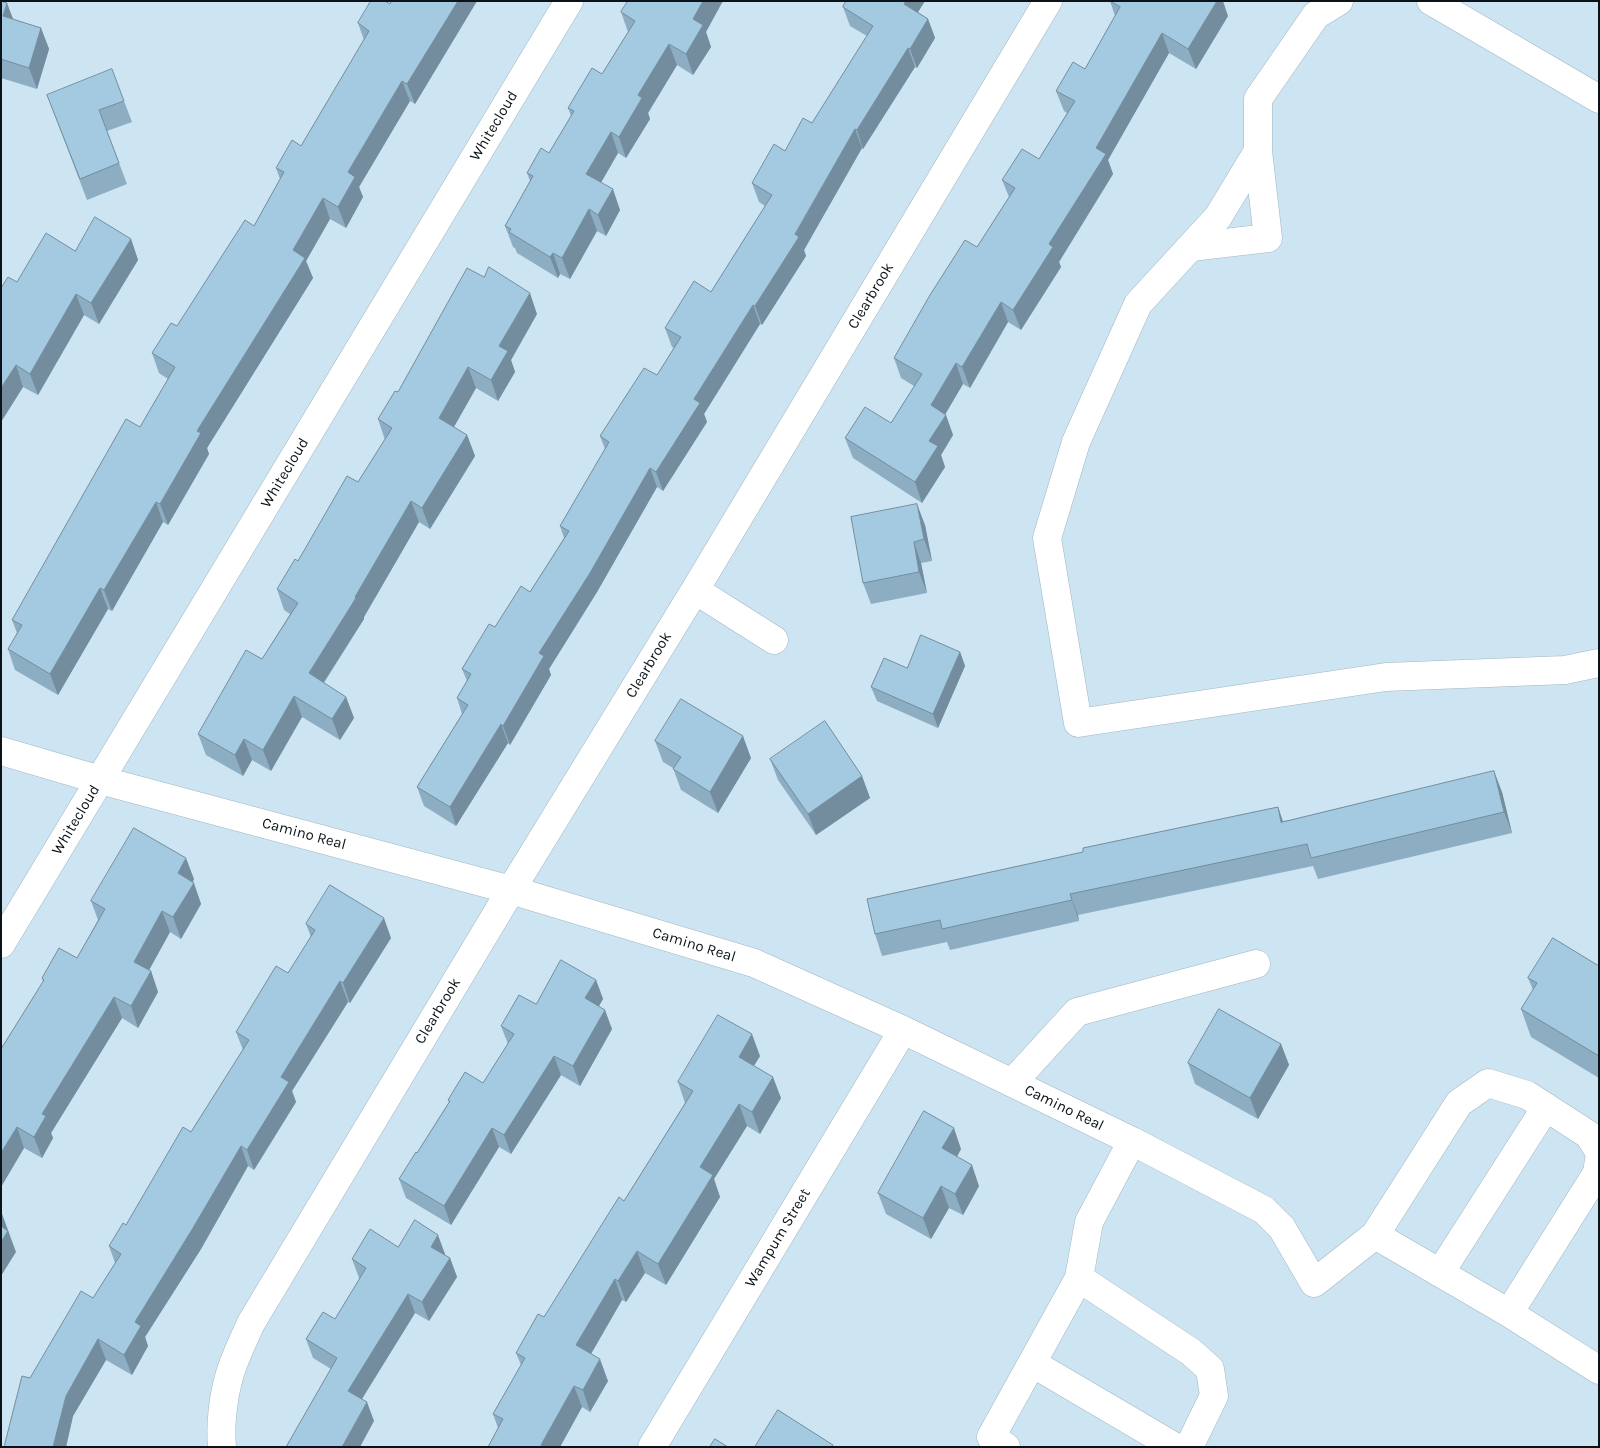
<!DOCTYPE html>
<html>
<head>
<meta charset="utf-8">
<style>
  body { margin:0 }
  #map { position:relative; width:1600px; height:1448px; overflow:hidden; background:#cde4f2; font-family:Karla,sans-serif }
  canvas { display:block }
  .frame { position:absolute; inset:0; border:2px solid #0b1318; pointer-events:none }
</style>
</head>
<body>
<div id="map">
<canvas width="1600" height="1448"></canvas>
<div class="frame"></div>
</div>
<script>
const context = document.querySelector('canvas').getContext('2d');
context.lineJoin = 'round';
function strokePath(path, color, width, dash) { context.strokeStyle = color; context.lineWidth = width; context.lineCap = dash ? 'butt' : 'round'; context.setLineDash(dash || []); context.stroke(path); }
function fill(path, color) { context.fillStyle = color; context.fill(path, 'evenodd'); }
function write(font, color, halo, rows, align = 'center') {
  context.font = font + ' Karla,sans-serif'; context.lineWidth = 4.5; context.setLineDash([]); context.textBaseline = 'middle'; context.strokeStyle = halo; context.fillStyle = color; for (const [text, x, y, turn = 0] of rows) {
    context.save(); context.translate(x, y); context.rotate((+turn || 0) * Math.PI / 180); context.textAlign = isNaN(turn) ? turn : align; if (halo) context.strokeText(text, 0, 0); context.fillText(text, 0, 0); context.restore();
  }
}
const minor = new Path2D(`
  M1339,1L1316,15L1258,99V151L1218,217L1138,304L1076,442L1047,538L1078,723L1386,677L1565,670L1599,663
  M1431,1L1599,99
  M1191,247L1268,238L1258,151
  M695,590L774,640
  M1,751L100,780L511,890L754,963L903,1030L1132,1141L1264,1210L1282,1228L1314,1283L1375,1235L1459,1103L1488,1083L1527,1095L1589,1135L1599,1151
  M1,944L569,1
  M1012,1083L1077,1012L1256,964
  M1375,1235L1509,1313L1597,1173L1599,1160
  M1440,1273L1546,1107
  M1079,1278L1191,1352L1210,1369L1214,1396L1189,1447
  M1509,1313L1599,1370
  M1032,1363L1175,1447
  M222,1447C220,1425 223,1398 229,1377C234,1359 243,1341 251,1323L511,890L695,590L1048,1
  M652,1447L903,1030
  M1006,1447L991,1437L1079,1278L1089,1222L1132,1141`);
const wall = new Path2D(`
  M1,1L14,20L41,28L49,49L37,89L1,78Z
  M391,1H477L415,104L410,101L359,187L363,197L346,228L330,219L306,261L313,278L207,448L209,454L168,525L163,522L112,611L108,609L58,695L15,670L8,649L17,633L12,620L140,427L168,379L159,373L152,353L177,326L254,226L280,179L276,168L301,146L364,40L358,23L390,4Z
  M846,1H925L918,12L928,19L935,38L917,68L915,67L863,149L862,148L804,250L806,256L762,325L760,324L704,414L707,422L663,491L657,487L597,592L549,669L551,675L510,745L508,743L456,826L424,806L417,787L462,714L457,698L467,681L462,669L495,627L530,592L564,538L560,526L605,449L600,436L657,375L674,348L672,347L665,328L711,292L765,206L759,202L752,183L812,123L867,36L850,26L843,7Z
  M1110,1L1228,16L1196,69L1169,53L1108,160L1113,174L1059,262L1061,267L1021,330L1008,322L970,388L963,384L945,414L953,435L941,455L945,467L922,503L853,458L845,438L891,423L914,386L901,378L894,358L977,247L1009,197L1002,180L1039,159L1067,113L1064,111L1056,91L1085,69L1115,16Z
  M621,12L706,32L711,47L693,75L677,65L648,113L650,119L626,158L618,153L601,182L620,210L606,236L597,231L570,279L560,274L558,278L517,253L515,248L513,247L505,226L530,181L527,173L549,153L571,116L568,108L602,74L628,32Z
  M47,95L124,101L132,122L107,131L127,184L87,200Z
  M131,239L138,260L99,324L84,315L38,395L23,387L1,422L17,282L75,251Z
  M537,314L511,360L515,372L498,401L476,388L454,427L467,435L475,456L430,529L419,522L364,617V619L324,683L346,697L354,718L340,740L302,717L271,771L252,760L243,776L206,755L198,734L262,659L290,614L284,610L277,589L358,482L385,440L378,419L398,392Z
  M925,525L932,561L921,563L927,593L871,604L863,583Z
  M960,652L965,666L938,728L877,701L871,687L907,668Z
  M655,741L751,758L718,813L681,790L673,768L663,762Z
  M770,759L862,776L870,798L816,835L778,780Z
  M1502,792L1512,833L1318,879L1313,866L1078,915L1079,921L950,950L947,942L882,956L875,934L1083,852L1278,807L1283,821Z
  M194,879L193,882L201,904L181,939L170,932L149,970L151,971L158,992L138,1028L122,1018L51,1133L53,1138L42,1158L24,1148L1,1187V1049L43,982L42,978L77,958L98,920L91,901Z
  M306,924L391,938L350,1003L348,1002L292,1091L296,1102L254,1170L248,1166L201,1249L145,1337L148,1346L132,1375L106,1360L73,1416L66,1447H4L30,1378L93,1298L115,1263L109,1246L126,1225L191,1132L243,1050L236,1032L288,973L311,937Z
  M1599,966V1078L1531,1037L1521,1009L1533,990L1528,978Z
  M596,980L603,999L599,1006L612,1029L580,1086L561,1075L511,1154L499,1147L451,1225L406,1198L399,1179L417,1153L449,1102L448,1100L483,1083L508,1044L501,1026L536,1004Z
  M1281,1044L1289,1065L1258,1119L1195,1084L1188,1063Z
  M760,1056L754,1066L781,1098L760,1134L747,1126L714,1179L720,1197L666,1285L645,1273L626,1302L622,1300L591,1354L608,1381L590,1412L582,1407L560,1447H488L498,1428L493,1414L521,1365L516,1353L544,1317L624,1201L685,1103L678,1082Z
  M961,1149L957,1157L979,1186L963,1215L949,1208L931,1239L886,1214L878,1193Z
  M398,1247L445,1254V1255L450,1258L457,1277L429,1321L415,1313L362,1399L374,1421L331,1369L313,1358L306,1339L335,1319L360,1279L359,1278L352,1259Z`);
const shadedWall = new Path2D(`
  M458,1H477L415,104L407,84Z
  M703,1H723L706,32L711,47L693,75L686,54L693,19Z
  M906,1H925L911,23L904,4Z
  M1217,1H1223L1228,16L1196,69L1188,49Z
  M7,3L15,24L3,16Z
  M928,19L935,38L917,68L910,49Z
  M41,28L49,49L37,89L29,68Z
  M1162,33L1169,53L1108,160L1113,174L1059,262L1061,267L1021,330L1013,310L1049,244L1096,148Z
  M669,44L677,65L648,113L650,119L626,158L619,137L638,95Z
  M908,48L915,67L863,149L857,130Z
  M402,81L410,101L359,187L363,197L346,228L338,207L348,172Z
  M855,129L862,148L804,250L806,256L762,325L755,306Z
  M611,132L618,153L594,195L586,174Z
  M613,189L620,210L606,236L598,215Z
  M323,198L330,219L306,261L313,278L207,448L209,454L168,525L160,504L197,431L293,250Z
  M589,209L597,231L570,279L562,258Z
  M131,239L138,260L99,324L91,303Z
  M553,253L560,274L558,278L550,257Z
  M530,293L537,314L511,360L515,372L498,401L491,380L499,346Z
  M76,294L84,315L38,395L30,374Z
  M1001,302L1008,322L970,388L962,367Z
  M753,305L760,324L704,414L707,422L663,491L656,472L694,399Z
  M956,363L963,384L939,425L946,415L953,435L941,455L945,467L922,503L915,482L929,441L931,405Z
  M16,365L23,387L1,422V388Z
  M468,367L476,388L447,439L439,418Z
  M467,435L475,456L430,529L422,508Z
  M650,468L657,487L597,592L549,669L551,675L510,745L503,726L539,653Z
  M411,501L419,522L364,617V619L316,694L309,673L355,597Z
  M156,502L163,522L112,611L104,590Z
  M917,504L925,525L932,561L924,539Z
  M914,542L921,563L927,593L919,572Z
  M100,588L108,609L58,695L50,674Z
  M960,652L965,666L938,728L933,714Z
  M294,696L302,717L271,771L263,750Z
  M346,697L354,718L340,740L332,719Z
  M501,724L508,743L456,826L450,807Z
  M743,736L751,758L718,813L710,792Z
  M244,739L252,760L243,776L235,755Z
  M1494,771L1502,792L1512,833L1504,812Z
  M862,776L870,798L816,835L808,814Z
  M1278,807L1285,828L1281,822Z
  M186,858L194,879L185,894L178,873Z
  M194,883L201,904L181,939L173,917Z
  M1070,894L1078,915L1079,921Z
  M162,911L170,932L142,983L134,962Z
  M384,918L391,938L350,1003L343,983Z
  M151,971L158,992L138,1028L131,1006Z
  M596,980L603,999L592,1018L585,998Z
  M340,981L348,1002L292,1091L296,1102L254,1170L247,1150L281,1077Z
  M114,997L122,1018L51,1133L53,1138L42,1158L34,1137L42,1114Z
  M605,1010L612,1029L580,1086L573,1066Z
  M752,1034L760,1056L746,1078L739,1057Z
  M1281,1044L1289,1065L1258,1119L1250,1098Z
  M554,1056L561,1075L511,1154L504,1135Z
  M773,1077L781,1098L760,1134L752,1112Z
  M739,1104L747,1126L714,1179L720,1197L666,1285L658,1264L700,1167Z
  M17,1127L24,1148L1,1187V1153Z
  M492,1128L499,1147L451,1225L444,1206Z
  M954,1128L961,1149L950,1169L942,1148Z
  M241,1146L248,1166L201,1249L145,1337L148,1346L132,1375L124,1355L135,1322Z
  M972,1165L979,1186L963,1215L955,1194Z
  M941,1186L949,1208L931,1239L923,1218Z
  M1,1211L16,1252L1,1276Z
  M438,1235L445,1254L438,1266L431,1247Z
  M637,1251L645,1273L626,1302L618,1281Z
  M450,1258L457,1277L429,1321L422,1302Z
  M615,1279L622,1300L584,1366L576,1345Z
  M408,1294L415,1313L355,1410L348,1391Z
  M98,1339L106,1360L73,1416L66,1447H53L66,1396Z
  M600,1359L608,1381L590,1412L583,1390Z
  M574,1386L582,1407L560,1447H542L541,1445Z
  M367,1402L374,1421L360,1447H342Z`);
const building = new Path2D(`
  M1,1L7,3L3,16L41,28L29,68L1,59Z
  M371,1H385L390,4L391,1H458L407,84L402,81L348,172L355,177L338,207L323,198L293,250L305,258L197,431L201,433L160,504L156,502L104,590L100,588L50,674L8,649L22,625L12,620L126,419L140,427L175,367L152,353L171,323L177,326L245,220L254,226L284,172L276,168L292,140L301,146L369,31L358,23Z
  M628,1H703L693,19L703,25L686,54L669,44L638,95L642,98L619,137L611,132L586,174L613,189L598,215L589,209L562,258L553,253L550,257L509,232L511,229L505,226L533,176L527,173L541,148L549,153L574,111L568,108L592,68L602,74L635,21L621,12Z
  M846,1H906L904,4L928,19L910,49L908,48L857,130L855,129L795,234L799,237L755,306L753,305L694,399L700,403L656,472L650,468L590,573L539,653L544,656L503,726L501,724L450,807L417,787L468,705L457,698L471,674L462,669L489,624L495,627L521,586L530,592L569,531L560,526L609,442L600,436L644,368L657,375L681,337L665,328L694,281L711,292L772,195L752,183L774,144L785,151L803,118L812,123L873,26L843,7Z
  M1110,1H1217L1188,49L1162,33L1096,148L1106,154L1049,244L1053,247L1013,310L1001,302L962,367L956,363L931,405L946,415L929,441L938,446L915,482L845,438L865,407L891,423L922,374L894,358L930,295L965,240L977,247L1015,188L1002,180L1022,149L1039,159L1075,101L1056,91L1073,62L1085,69L1120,7Z
  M112,69L124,101L99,110L119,163L80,179L47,95Z
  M95,217L131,239L91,303L76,294L30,374L16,365L1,388V288L8,277L17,282L46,233L75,251Z
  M489,267L530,293L499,346L508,351L491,380L468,367L439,418L467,435L422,508L411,501L355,597L356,598L309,673L346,697L332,719L294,696L263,750L244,739L235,755L198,734L246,650L262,659L298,603L277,589L295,559L298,561L347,476L358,482L392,428L378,419L395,391L398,392L467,268L484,277Z
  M917,504L924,539L914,542L919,572L863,583L851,517Z
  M921,635L960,652L933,714L871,687L884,658L907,668Z
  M681,699L743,736L710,792L673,769L681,757L655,741Z
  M825,721L862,776L808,814L770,759Z
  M1494,771L1504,812L1311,858L1307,844L1070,894L1072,900L942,929L940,920L875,934L867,899L1083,852V848L1278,807L1281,822Z
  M134,828L186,858L178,873L194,883L173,917L162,911L134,962L151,971L131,1006L114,997L42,1114L46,1116L34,1137L17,1127L1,1153V1049L44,980L42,978L59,948L77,958L105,909L91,901Z
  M330,885L384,918L343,983L340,981L281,1077L289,1082L247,1150L241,1146L193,1228L135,1322L141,1326L124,1355L98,1339L66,1396L53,1447H4L22,1376L30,1378L81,1291L93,1298L121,1254L109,1246L123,1223L126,1225L183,1127L191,1132L249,1040L236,1032L276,966L288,973L315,930L306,924Z
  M1553,938L1599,966V1056L1521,1009L1537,983L1528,978Z
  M561,960L596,980L585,998L605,1010L573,1066L554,1056L504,1135L492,1128L444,1206L399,1179L416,1152L417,1153L450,1101L448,1100L465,1072L483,1083L514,1034L501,1026L519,995L536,1004Z
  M1219,1009L1281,1044L1250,1098L1188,1063Z
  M718,1015L752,1034L739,1057L773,1077L752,1112L739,1104L700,1167L713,1175L658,1264L637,1251L618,1281L615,1279L576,1345L600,1359L583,1390L574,1386L541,1445L544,1447H488L503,1419L493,1414L525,1358L516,1353L538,1314L544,1317L619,1197L624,1201L693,1091L678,1082Z
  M924,1111L954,1128L942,1148L972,1165L955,1194L941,1186L923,1218L878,1193Z
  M415,1220L438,1235L431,1247L450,1258L422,1302L408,1294L348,1391L367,1402L342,1447H286L337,1358L306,1339L323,1312L335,1319L366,1268L352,1259L370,1229L398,1247Z
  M1,1226L8,1231L1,1242Z
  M778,1410L833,1445L832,1447H755Z
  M715,1439L728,1447H710Z`);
const streetNames = [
  ["Whitecloud",494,126,-59],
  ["Clearbrook",871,296,-59],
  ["Whitecloud",285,473,-59],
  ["Clearbrook",649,665,-59],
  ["Whitecloud",76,820,-59],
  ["Camino Real",304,834,15],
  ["Camino Real",694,945,17],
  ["Clearbrook",438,1011,-59],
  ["Camino Real",1064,1108,26],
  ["Wampum Street",778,1238,-59]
];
strokePath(minor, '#a0b6c3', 29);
strokePath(minor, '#fff', 28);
fill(wall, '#8daec2');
fill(shadedWall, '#738d9e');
fill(building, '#a4cae1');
strokePath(building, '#738d9e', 1);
write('15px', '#0b1318', '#fff', streetNames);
</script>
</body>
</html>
